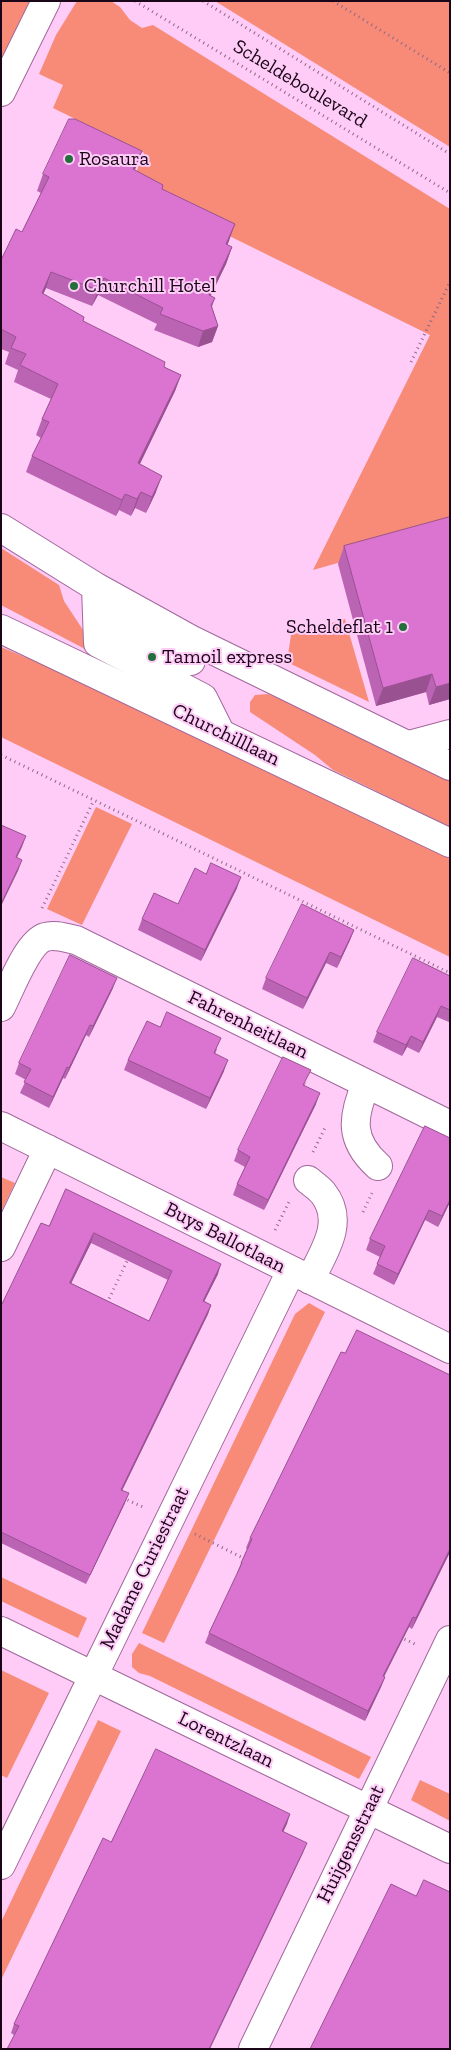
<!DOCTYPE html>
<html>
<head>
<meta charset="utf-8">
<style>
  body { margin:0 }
  #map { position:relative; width:451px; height:2050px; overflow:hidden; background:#feccf7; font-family:"Zilla Slab",serif }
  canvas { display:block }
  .frame { position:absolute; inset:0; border:2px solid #1b0619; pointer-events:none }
</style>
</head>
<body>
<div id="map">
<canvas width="451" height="2050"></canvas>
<div class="frame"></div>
</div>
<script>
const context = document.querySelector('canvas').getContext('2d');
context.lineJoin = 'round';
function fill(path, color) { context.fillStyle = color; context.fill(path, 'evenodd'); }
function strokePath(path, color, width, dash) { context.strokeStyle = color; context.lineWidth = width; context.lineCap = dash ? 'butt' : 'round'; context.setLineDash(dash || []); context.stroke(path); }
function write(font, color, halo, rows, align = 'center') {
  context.font = font + ' "Zilla Slab",serif'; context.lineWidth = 4; context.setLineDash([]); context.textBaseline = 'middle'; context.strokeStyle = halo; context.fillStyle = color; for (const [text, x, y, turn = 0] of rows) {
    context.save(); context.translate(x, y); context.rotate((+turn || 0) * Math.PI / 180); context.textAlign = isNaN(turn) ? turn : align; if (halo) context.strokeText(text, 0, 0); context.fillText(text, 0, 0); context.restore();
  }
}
const green = new Path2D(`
  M1,1H30L1,61Z
  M77,1H111L120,7L130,20L142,28L153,25L450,209V531L313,570L430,335L130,187L144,153L53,108L63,85L39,74L56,35Z
  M216,1H450V147L215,1Z
  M1,548L59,585L64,601L83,630L87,650L1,605Z
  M345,619L369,702L287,662L291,635Z
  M1,647L75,678L450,859V957L1,737Z
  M268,694L281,699L450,781V827L333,770L315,755L250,712V702L255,695Z
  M96,807L132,824L82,925L47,909Z
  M1,1177L15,1183L1,1212Z
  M309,1303L325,1312L164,1643L142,1633L295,1314Z
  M1,1577L87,1618L78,1638L1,1601Z
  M139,1643L371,1757L359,1779L150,1676L139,1673L132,1667V1654Z
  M1,1670L49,1693L7,1778L1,1775Z
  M98,1720L121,1731L1,1980V1922Z
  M420,1780L450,1794V1821L411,1800Z`);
const path = new Path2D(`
  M135,1L450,193
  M203,1L450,154
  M333,1L450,73
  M411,362L450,282
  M1,755L450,973
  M42,908L94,800
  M313,1152L326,1126
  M363,1212L372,1193
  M275,1230L289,1202
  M107,1303L129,1257
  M123,1498L143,1507
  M195,1534L245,1559
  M400,1637L415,1644`);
const minor = new Path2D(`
  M1,92L46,1
  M1,528L96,587L190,639L450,766
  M96,587L98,643L203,698L220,732
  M99,593L122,626L191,661
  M409,745L450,734
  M1,1007C10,990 27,943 45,937C55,934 66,938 76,940L450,1125
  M366,1084C352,1117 349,1140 378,1166
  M1,1126L450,1349
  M308,1180C313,1184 319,1188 323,1193C346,1222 323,1253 310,1280
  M1,1247L48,1149
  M1,1631L450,1849
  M1,1865L291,1271
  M253,2049L450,1640`);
const major = new Path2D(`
  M1,629L450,843`);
const wall = new Path2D(`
  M142,151L135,170L162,189L229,241L227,245L232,247L226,264L210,296L215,298L212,307L218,326L212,342L198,347L154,330L157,324L98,295L92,306L46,288L43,294L83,321L164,367L181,375L175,391L140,464L156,492L146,513L135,508L131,516L119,510L116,516L26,472L32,456L41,438L36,435L42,419L51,399L14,382L18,370L5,364L9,352L1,349V257L2,258L22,232L41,193L37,191L43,174Z
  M344,546L450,699L429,705L426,692L376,706L338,564Z
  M206,874L237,888L201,961L138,930L142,919L178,904Z
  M354,930L350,940L337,968L326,963L303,1009L262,989L266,978Z
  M450,976V1019L449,1022L437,1017L419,1053L407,1047L402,1056L373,1042L377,1032Z
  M113,988L89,1037L86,1035L65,1079L63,1078L49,1108L20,1093L26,1080L15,1074L19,1063Z
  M160,1027L217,1049L215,1054L224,1071L206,1109L124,1070L128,1060Z
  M307,1081L304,1086L316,1104L264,1210L233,1195L237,1184L245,1167L234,1161L238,1150Z
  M425,1126L450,1202L438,1227L425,1220L394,1285L373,1274L380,1257L366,1250L370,1239Z
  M66,1189L218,1274L204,1301L211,1305L208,1314L122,1490L125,1503L86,1584L1,1543V1306L49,1226ZM91,1243L168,1280L149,1321L71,1283Z
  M250,1538L450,1552L412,1629L409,1627L384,1677H385L381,1687L365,1721L205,1643L209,1633L238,1573H237L241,1563L247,1549L246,1548Z
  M290,1814L283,1831L303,1853L14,2035L11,2033L14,2024L111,1842Z`);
const shadedWall = new Path2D(`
  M142,151L136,167L127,185L133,169Z
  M235,224L229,241L220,261L226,244Z
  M232,247L226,264L203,312L209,295Z
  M51,272L46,288L36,310L42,293Z
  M104,278L98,295L92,306L98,290Z
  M218,326L212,342L198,347L203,331Z
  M181,375L175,391L132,480L138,463Z
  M162,476L156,492L146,513L152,497Z
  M141,492L135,508L131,516L137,499Z
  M125,494L119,510L116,516L122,500Z
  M432,674L426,692L376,706L383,688Z
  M450,683V699L429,705L436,687Z
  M26,836L22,847L12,868L16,857Z
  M22,860L18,871L1,906V904Z
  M241,877L237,888L201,961L205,950Z
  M354,930L350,940L337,968L341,957Z
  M330,952L326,963L303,1009L307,998Z
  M117,978L113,988L89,1037L93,1026Z
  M441,1006L437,1017L419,1053L423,1042Z
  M90,1025L86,1035L65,1079L69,1068Z
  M411,1036L407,1047L402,1056L406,1045Z
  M228,1060L224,1071L206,1109L210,1098Z
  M67,1067L63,1078L49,1108L53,1097Z
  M320,1093L316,1104L264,1210L268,1200Z
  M450,1200V1202L438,1227L442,1216Z
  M429,1210L425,1220L394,1285L398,1274Z
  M94,1233L91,1243L67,1292L70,1283Z
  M221,1264L218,1274L200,1310L203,1301Z
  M211,1305L208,1314L118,1499L121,1490Z
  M129,1493L125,1503L86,1584L90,1575Z
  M450,1549V1552L412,1629L416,1618Z
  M413,1617L409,1627L379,1686L383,1676Z
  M385,1677L381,1687L365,1721L368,1711Z
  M290,1814L287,1824L279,1841L282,1831Z
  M307,1843L303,1853L210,2049H209Z`);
const building = new Path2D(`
  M69,119H75L142,151L133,169L163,185L162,189L235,224L226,244L232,247L209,295L215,298L211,305L218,326L203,331L160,314L163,308L104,278L98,290L51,272L42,293L84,317L83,321L165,362L164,367L181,375L138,463L162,476L152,497L141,492L137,499L125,494L122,500L32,456L49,422L42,419L58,384L20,365L26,354L11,348L16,337L1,329V257L2,258L16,229L22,232L49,177L43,174Z
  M450,517V683L436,687L432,674L383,688L344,546Z
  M1,825L26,836L16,857L22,860L1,904Z
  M211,863L241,877L205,950L142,919L154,893L178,904L195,868L206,874Z
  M302,904L354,930L341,957L330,952L307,998L266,978Z
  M70,955L117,978L93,1026L90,1025L69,1068L67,1067L53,1097L24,1082L31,1069L19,1063Z
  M413,958L450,976V1010L441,1006L423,1042L411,1036L406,1045L377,1032Z
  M167,1012L221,1038L214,1053L228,1060L210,1098L128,1060L147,1021L160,1027Z
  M283,1057L311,1070L303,1085L320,1093L268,1200L237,1184L250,1157L238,1150Z
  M425,1126L450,1138V1200L442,1216L429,1210L398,1274L377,1264L385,1246L370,1239Z
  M66,1189L221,1264L203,1301L211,1305L121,1490L129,1493L90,1575L1,1532V1306L41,1223L49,1226ZM94,1233L172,1271L149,1321L70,1283Z
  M357,1330L450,1375V1549L416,1618L413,1617L383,1676L385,1677L368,1711L209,1633L242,1563H241L252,1539L250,1538L341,1352L345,1353Z
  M156,1749L290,1814L282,1831L307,1843L209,2049H7L19,2026L14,2024L103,1838L111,1842Z
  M424,1880L450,1892V2049H310L391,1884L416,1896Z`);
const markers = [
  [69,159,5,"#246e3c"],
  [74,286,5,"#246e3c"],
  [403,627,5,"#246e3c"],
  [152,657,5,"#246e3c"]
];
const streetNames = [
  ["Scheldeboulevard",300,84,31],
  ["Churchilllaan",226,735,26],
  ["Fahrenheitlaan",248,1025,26],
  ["Buys Ballotlaan",225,1238,27],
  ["Madame Curiestraat",145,1568,-64],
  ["Lorentzlaan",226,1740,26],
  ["Huijgensstraat",351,1844,-64]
];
const poiNames = [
  ["Rosaura",79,159],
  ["Churchill Hotel",84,286],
  ["Scheldeflat 1",393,627,"right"],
  ["Tamoil express",162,657]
];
fill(green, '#f88b78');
strokePath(minor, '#a1689b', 30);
strokePath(major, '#a1689b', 30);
strokePath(path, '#8c6988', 3, [1, 4]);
strokePath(minor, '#fff', 28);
strokePath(major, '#fff', 28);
fill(wall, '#bb64b3');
fill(shadedWall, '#995192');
fill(building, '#da74d0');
strokePath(building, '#995192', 1);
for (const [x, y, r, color] of markers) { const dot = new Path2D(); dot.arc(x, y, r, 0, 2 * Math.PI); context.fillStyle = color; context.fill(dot); strokePath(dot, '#feccf7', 2); }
write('20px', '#1b0619', '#feccf7', streetNames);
write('20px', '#1b0619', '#feccf7', poiNames, 'left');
</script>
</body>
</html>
